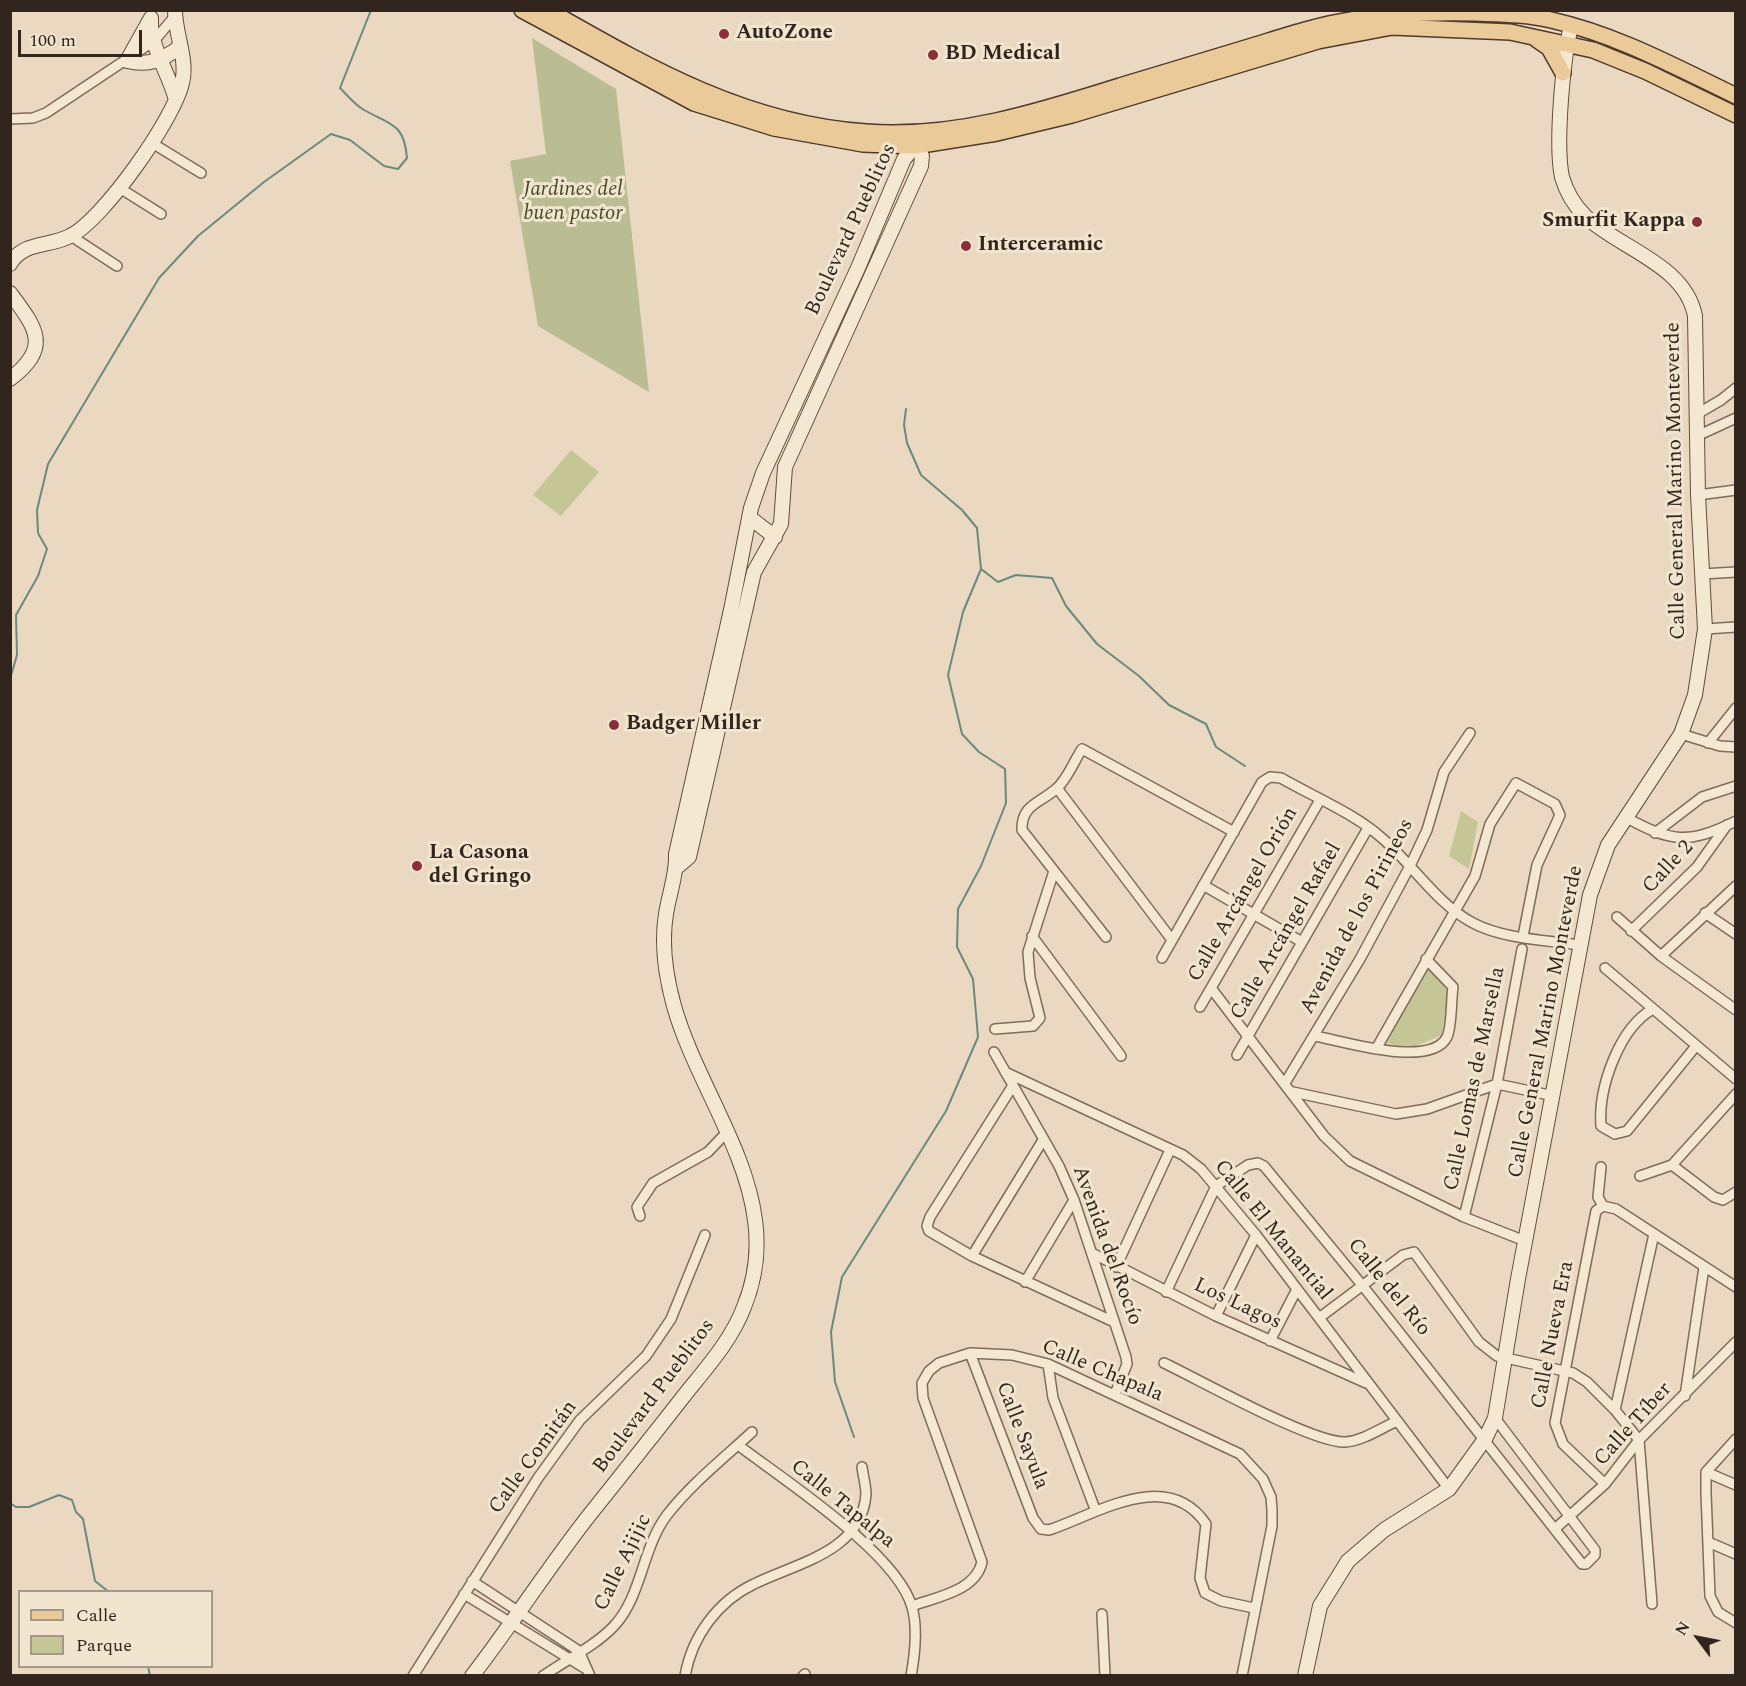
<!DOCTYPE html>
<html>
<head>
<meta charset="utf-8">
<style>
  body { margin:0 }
  #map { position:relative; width:1746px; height:1686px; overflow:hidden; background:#ead9c0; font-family:Spectral,serif }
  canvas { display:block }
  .frame { position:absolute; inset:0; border:12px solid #32251d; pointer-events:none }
  .legend { position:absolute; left:18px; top:1590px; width:195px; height:78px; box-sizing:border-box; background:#f2e5cf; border:2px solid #a59888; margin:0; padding:8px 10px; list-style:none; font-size:18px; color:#32251d }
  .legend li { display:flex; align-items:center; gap:12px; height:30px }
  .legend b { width:30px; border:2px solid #a59888 }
  .north { position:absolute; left:1668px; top:1608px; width:60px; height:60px; -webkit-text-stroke:4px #f2e5cf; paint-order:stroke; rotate:302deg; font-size:16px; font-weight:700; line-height:24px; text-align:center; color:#32251d }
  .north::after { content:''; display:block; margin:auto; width:21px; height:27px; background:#32251d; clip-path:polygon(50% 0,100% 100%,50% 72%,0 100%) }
  .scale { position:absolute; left:18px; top:30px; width:124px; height:27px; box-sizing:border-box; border:3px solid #32251d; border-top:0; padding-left:8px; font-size:18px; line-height:21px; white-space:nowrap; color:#32251d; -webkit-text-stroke:4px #f2e5cf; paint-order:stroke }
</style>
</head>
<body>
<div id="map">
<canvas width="1746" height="1686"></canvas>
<div class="frame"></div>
<ul class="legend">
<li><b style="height:8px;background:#ebca9a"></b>Calle</li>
<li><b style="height:16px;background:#c5c695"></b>Parque</li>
</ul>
<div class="north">N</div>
<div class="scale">100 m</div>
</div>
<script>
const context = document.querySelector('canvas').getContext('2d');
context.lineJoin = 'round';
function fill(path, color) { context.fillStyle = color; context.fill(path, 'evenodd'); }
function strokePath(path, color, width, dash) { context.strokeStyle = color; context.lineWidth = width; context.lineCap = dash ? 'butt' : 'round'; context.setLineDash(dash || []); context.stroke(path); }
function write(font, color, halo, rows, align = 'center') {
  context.font = font + ' Spectral,serif'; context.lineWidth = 6; context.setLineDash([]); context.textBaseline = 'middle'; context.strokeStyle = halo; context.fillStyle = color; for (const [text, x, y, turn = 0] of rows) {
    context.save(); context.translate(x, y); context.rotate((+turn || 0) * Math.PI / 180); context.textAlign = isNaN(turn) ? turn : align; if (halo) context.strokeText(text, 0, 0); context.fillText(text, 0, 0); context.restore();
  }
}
const green = new Path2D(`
  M571,450L599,472L561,516L533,495Z
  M1461,811L1478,822L1469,869L1449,856Z
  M1425,964L1450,986L1442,1035L1406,1050L1383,1041Z`);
const cemetery = new Path2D(`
  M532,38L616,89L649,392L538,326L510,161L546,154Z`);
const stream = new Path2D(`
  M981,569L998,582L1016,575L1052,578L1066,606L1097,644L1139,676L1169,705L1206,724L1216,747L1245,766
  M10,679L17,655L16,615L38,576L47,549L38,533L37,510L48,464L159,278L198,236L264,182L331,134L350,140L384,166L398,169L407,158C404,123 391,125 364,110C355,105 347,95 340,88L371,10
  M854,1437L835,1382L831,1332L842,1277L946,1111L978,1037L973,979L957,947L958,909L981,866L1006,803L1005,769L979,752L962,734L948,675L963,612L981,569L977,528L962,510L921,475L907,443L904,425L906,409
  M10,1503L16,1507H29L59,1495L72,1500L76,1512L83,1519L95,1581L109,1592
  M148,1666L150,1676`);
const street = new Path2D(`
  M10,119L33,118L46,113L154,41L175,16
  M152,143L201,173
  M118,187L161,214
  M71,236L117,266
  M1697,414L1721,400L1736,388
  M1697,436L1736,418
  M1698,495L1736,490
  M1702,574L1736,572
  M1705,629L1736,627
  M1681,734L1720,746L1736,747
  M1708,743L1736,708
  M1057,788L1172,940
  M1625,817C1671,842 1688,845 1736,821
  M1655,833L1702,797L1736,786
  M1203,885L1302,942
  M1705,913L1736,934
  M1617,917L1661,956L1736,1010
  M1631,931L1697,867L1727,825
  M1032,936L1121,1056
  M1106,937L1022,830C1021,805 1040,803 1056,789C1067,780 1074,761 1082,749L1234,832
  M1661,956L1736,886
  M1162,958L1262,782L1270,777L1281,778C1314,797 1354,813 1383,839C1413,865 1437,904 1473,923C1503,939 1546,940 1580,945
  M1605,968L1736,1079
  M1211,988L1324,1136L1350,1161L1464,1217L1525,1241
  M1200,1007L1320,800
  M1653,1009C1619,1028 1598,1088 1601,1126L1615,1134L1627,1131L1696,1046
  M995,1029L1033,1026L1040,1018L1030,978L1028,952L1054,871
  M1315,1036C1342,1041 1431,1069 1447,1037C1452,1027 1451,1000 1453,987L1426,959
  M1376,1049L1475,876L1490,824L1516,783L1555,804L1560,815L1537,865L1523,936
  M994,1052L1059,1166L1074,1200L1126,1357L1127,1364L1115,1394
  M1237,1055L1368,828
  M1005,1072L1183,1155L1201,1169L1256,1235L1449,1489
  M1285,1083L1360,959L1410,866L1427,830L1444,772L1470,733
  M1012,1087L930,1217L927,1226L929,1231L972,1256L1114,1322
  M1293,1092L1396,1114L1427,1109L1497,1084L1554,1096
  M1672,1165L1714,1197L1723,1200L1736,1192
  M1601,1167L1598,1197L1603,1206
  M1640,1176L1672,1165L1736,1094
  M640,1216L637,1207L653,1183L708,1152L726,1133
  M1464,1217L1497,1084L1522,949
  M1092,1253L1216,1316L1366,1383
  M972,1256L1043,1140
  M1116,1267L1170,1150
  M1025,1282L1074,1200
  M1166,1292L1216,1186L1248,1165L1258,1163L1264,1166L1362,1285L1582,1564H1586L1595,1555V1550L1495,1418
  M1216,1316L1256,1235
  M1319,1318L1403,1255L1414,1252L1479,1342L1497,1356L1573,1373L1587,1382L1615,1410L1639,1440L1652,1604
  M1270,1341L1297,1289
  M970,1353L1033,1518L1041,1529L1049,1530C1097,1514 1167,1467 1206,1524L1200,1578L1205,1593L1221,1601L1254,1608
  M1164,1363C1200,1380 1312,1443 1345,1442C1362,1441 1380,1429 1395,1422
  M1048,1364L1053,1398L1095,1509
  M1685,1396L1704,1267
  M1615,1410L1654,1234
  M1736,1439L1706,1472V1493L1710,1596L1718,1612L1736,1623
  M738,1445C784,1480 897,1553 912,1607C918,1628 915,1654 911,1676
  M1706,1472L1736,1485
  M1605,1484L1563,1444L1555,1423L1596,1211L1603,1206L1616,1209L1736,1287
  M1556,1528L1605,1484L1639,1440L1736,1342
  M1708,1542L1736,1554
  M472,1581L579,1651L590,1676
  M464,1594L586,1669
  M912,1606C936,1597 976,1591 982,1562L923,1398L922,1383L929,1371L939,1363L970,1353L1012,1355L1048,1364L1240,1454L1263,1479L1271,1497L1272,1510V1526L1242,1676
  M1102,1614L1105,1676
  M413,1676L538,1478L580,1420L646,1356L671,1319L705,1235
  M543,1676C566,1660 595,1646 614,1626C642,1596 642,1548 667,1515C691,1484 724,1458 752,1432
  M685,1676C692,1636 718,1601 754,1584C796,1563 862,1552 866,1494C866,1486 863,1475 862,1467
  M803,1676L805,1674`);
const secondary = new Path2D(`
  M151,18L127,61C150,66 162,60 180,47
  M151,20C150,47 169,73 176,100
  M10,264C23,241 50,247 70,236C103,220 174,119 182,83C188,60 175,34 175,10
  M10,293C36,328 52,347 10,379
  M749,517L775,537
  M472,1676C513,1623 549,1566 591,1513C623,1473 655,1433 687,1392C708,1366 732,1339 744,1307C755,1280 759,1249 755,1220C746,1148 694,1077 674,1006C666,977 661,944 666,914C669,894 677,874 676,854L731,610L751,508L763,473L858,268L904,159L915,146L922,156L921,166L785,467L781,524L754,572L689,857L676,868
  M1305,1676L1320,1606L1348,1561L1384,1530L1449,1489L1485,1439L1495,1418L1518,1279L1590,895L1608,845L1681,734L1695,695L1705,629L1698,495L1695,316C1685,264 1620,249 1585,216C1575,206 1566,191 1562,177C1555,144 1563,59 1571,26`);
const primary = new Path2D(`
  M522,10L694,103L774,128L863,144L915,146L997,133L1072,115L1318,41L1392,27L1510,32L1593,50L1645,71L1736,115
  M548,10C650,68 746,124 866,132C954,139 1041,111 1123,85C1165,72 1207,60 1249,47C1282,37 1317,25 1351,20C1392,13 1435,12 1476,13C1501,14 1526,14 1551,20C1615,34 1676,67 1736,96
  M1536,39L1549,48L1563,73`);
const markers = [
  [724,34,6,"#8b2e37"],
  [933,55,6,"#8b2e37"],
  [1697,222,6,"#8b2e37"],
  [966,246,6,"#8b2e37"],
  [614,725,6,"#8b2e37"],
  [417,866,6,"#8b2e37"]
];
const poiNames = [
  ["AutoZone",736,34],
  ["BD Medical",945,55],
  ["Smurfit Kappa",1685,222,"right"],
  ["Interceramic",978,246],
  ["Badger Miller",626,725],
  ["La Casona",429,854],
  ["del Gringo",429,878]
];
const parkNames = [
  ["Jardines del",573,191],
  ["buen pastor",573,215]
];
const streetNames = [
  ["Boulevard Pueblitos",852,230,-65],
  ["Calle General Marino Monteverde",1677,481,-91],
  ["Calle 2",1669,868,-47],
  ["Calle Arcángel Orión",1244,895,-60],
  ["Avenida de los Pirineos",1358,917,-62],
  ["Calle Arcángel Rafael",1287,932,-60],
  ["Calle General Marino Monteverde",1547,1022,-79],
  ["Calle Lomas de Marsella",1476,1079,-78],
  ["Calle El Manantial",1272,1231,51],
  ["Avenida del Rocío",1106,1246,70],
  ["Calle del Río",1388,1288,51],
  ["Los Lagos",1237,1305,25],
  ["Calle Nueva Era",1554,1335,-79],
  ["Calle Chapala",1102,1372,23],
  ["Boulevard Pueblitos",655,1397,-53],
  ["Calle Tíber",1634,1425,-48],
  ["Calle Sayula",1021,1436,69],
  ["Calle Comitán",534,1458,-54],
  ["Calle Tapalpa",842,1505,39],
  ["Calle Ajijic",624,1563,-64]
];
fill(green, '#c5c695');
fill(cemetery, '#babc94');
strokePath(stream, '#6b897f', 2);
strokePath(street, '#816b59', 12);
strokePath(secondary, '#634c3d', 16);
strokePath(primary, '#4f3a2e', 18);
strokePath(street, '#f5e8d2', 9);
strokePath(secondary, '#f5e8d2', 14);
strokePath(primary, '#ebca9a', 15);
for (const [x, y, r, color] of markers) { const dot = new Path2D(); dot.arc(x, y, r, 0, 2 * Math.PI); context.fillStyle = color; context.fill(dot); strokePath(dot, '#f2e5cf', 2); }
write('bold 21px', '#32251d', '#f2e5cf', poiNames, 'left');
write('italic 21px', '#464d25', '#f2e5cf', parkNames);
write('21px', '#32251d', '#f2e5cf', streetNames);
</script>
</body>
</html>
